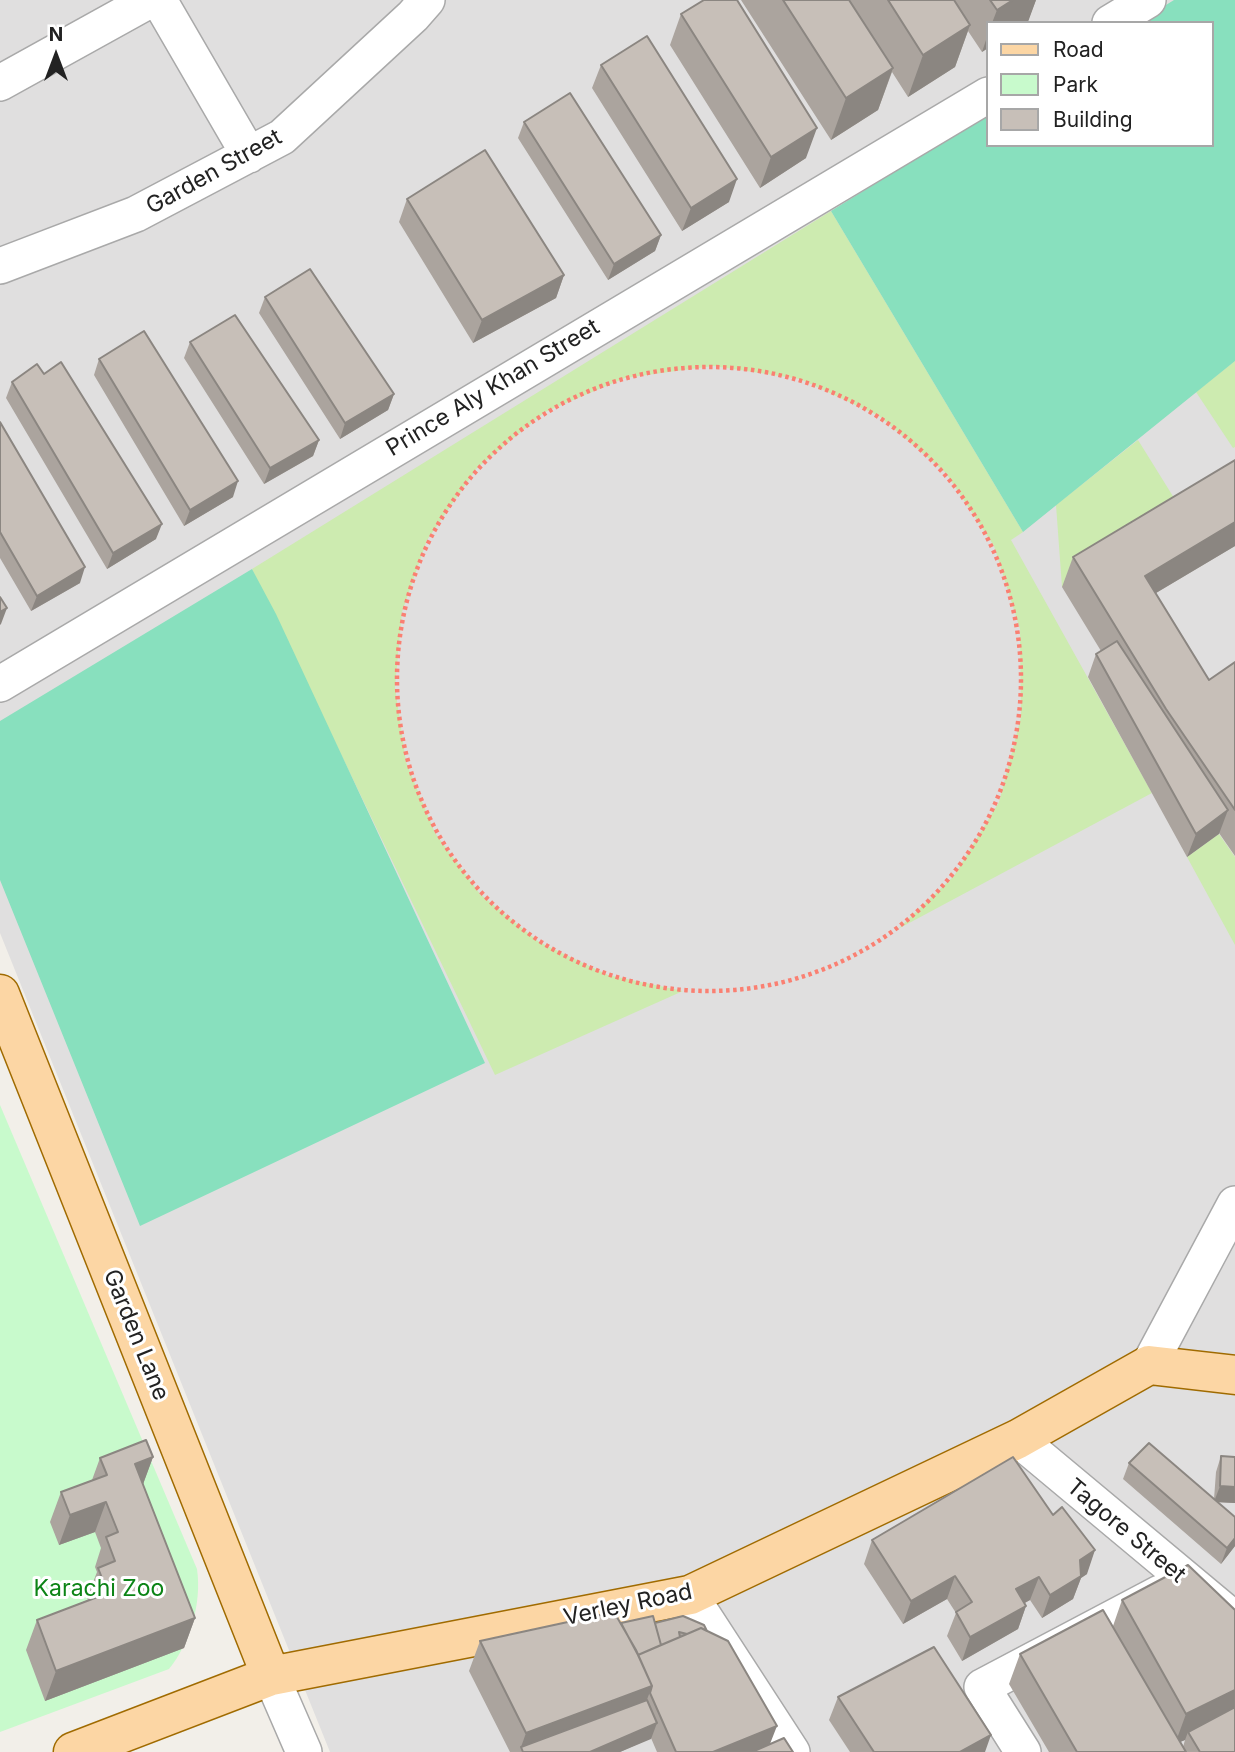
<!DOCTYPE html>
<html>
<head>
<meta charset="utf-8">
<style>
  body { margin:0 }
  #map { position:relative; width:1235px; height:1752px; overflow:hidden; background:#f2efe9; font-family:Inter,sans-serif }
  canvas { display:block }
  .legend { position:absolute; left:986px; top:21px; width:228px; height:126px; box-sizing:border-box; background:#fff; border:2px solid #a7a7a7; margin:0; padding:9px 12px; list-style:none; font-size:21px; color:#222 }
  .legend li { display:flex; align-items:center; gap:14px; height:35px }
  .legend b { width:35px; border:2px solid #a7a7a7 }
  .north { position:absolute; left:21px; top:21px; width:70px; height:70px; -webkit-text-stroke:5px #fff; paint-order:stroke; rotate:0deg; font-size:19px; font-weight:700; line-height:28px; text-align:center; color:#222 }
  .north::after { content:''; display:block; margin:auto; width:24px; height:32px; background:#222; clip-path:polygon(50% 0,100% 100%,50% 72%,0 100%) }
</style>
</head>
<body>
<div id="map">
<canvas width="1235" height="1752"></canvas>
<ul class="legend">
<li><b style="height:9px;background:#fcd6a4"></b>Road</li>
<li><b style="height:19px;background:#c8facc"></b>Park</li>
<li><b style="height:19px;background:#c7bfb8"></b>Building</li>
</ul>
<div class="north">N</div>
</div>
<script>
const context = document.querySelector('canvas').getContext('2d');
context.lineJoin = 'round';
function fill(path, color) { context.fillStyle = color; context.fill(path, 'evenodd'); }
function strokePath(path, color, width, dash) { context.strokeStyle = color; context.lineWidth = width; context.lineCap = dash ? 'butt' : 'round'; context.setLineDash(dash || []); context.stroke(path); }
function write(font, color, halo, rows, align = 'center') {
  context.font = font + ' Inter,sans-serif'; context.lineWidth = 6; context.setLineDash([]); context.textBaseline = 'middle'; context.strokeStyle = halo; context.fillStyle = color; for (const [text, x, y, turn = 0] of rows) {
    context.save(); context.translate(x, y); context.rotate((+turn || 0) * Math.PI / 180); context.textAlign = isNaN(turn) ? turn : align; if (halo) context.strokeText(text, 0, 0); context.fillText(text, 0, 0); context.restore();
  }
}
const residential = new Path2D(`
  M0,0H1235V1752H330L0,933ZM988,23H1212V145H988Z`);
const grass = new Path2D(`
  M831,211L1023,532L1011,540L1152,793L898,929L954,876L999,802L1021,717L1020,629L994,546L946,473L879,416L800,379L713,366L625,378L545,412L477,468L427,540L402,612L395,687L406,762L435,833L480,894L539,942L608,975L683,991L495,1075L252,569Z
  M1235,361V447L1233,448L1196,392Z
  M1138,440L1184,514L1062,587L1056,505Z
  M1219,834L1235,857V945L1187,857Z`);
const park = new Path2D(`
  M0,1105L197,1569C202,1603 190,1643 169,1669L0,1732Z`);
const pitch = new Path2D(`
  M1174,0H1235V361L1023,532L831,211L988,114V145H1212V23H1137Z
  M252,569L276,614L485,1063L140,1226L0,880V721Z`);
const path = new Path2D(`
  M397 679a312 312 0 1 1 624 0a312 312 0 1 1-624 0Z`);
const minor = new Path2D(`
  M159,0L249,155
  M1110,23L1148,0
  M0,83L150,0
  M0,266L136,214L282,137L413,16L427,0
  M0,684L988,95
  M1149,1365L1235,1204
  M1018,1439L1235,1620
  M690,1595L792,1752
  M271,1676L304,1752
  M1023,1752L982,1687L1160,1593`);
const major = new Path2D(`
  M0,994L271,1676
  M73,1752L271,1676L690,1595L1018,1439L1149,1365L1235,1375`);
const wall = new Path2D(`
  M741,0H1036L1027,23H988V48L982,52L968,31L955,67L908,97L892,72L878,110L831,140Z
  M681,14L806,158L760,188L670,45Z
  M601,65L729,202L682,231L592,88Z
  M524,122L661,235L655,251L608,280L518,138Z
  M407,199L564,275L556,298L473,343L399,222Z
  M265,297L394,394L388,410L340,439L259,313Z
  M190,342L319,440L313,456L264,484L184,358Z
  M99,359L233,497L184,526L94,375Z
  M12,382L156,539L107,569L6,398Z
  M0,422L80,583L31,611L0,558Z
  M1235,546L1156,593L1209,680L1235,662V856L1219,833L1187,857L1088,677L1096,654L1101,651L1062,587L1073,557Z
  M1221,1456L1235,1457V1503L1218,1502L1235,1546L1221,1564L1123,1479L1129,1463L1214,1499L1216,1472Z
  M153,1457L143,1484L195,1618L184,1648L45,1701L26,1650L37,1620L88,1600L87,1598L97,1572L95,1567L101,1548L95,1532L59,1545L50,1522L61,1492L92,1480L100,1458Z
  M872,1540L1087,1574L1081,1578L1073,1599L1042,1618L1030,1600L1025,1603L1026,1606L1018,1629L962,1661L947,1636L956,1613L947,1599L903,1624L864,1564Z
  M1122,1600L1235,1752H1049L1009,1684L1020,1654L1113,1626ZM1185,1740L1183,1747L1180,1742Z
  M621,1623H655L704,1625L770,1744L793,1752H657L651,1738L620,1752H510L469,1671L480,1641Z
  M838,1697L985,1752H850L829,1720Z`);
const shadedWall = new Path2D(`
  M1013,0H1036L1028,22L992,23L997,10Z
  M970,25L955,67L908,97L923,55Z
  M988,34V48L982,52Z
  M893,68L878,110L831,140L846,98Z
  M817,128L806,158L760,188L771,157Z
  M737,179L729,202L682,231L691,208Z
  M661,235L655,251L608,280L614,264Z
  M564,275L556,298L473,343L482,320Z
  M394,394L388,410L340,439L345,423Z
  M319,440L313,456L264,484L270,468Z
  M238,481L233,497L184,526L190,510Z
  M1235,522V546L1134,606L1145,576Z
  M162,524L156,539L107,569L113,553Z
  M85,567L80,583L31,611L37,596Z
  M7,608L1,624L0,625V612Z
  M1228,810L1219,834L1187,857L1196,834Z
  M153,1457L142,1487L135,1464Z
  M1220,1486L1235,1487V1503L1214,1502Z
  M106,1502L95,1532L59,1545L70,1515Z
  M1235,1538V1546L1221,1564L1227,1548Z
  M1095,1550L1087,1574L1081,1578L1073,1599L1042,1618L1050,1595L1080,1560Z
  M955,1576L947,1599L903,1624L911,1601Z
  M1039,1577L1030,1600L1007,1612L1016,1589Z
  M1026,1606L1018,1629L962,1661L970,1637Z
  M195,1618L184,1648L45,1701L56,1671Z
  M652,1686L641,1716L521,1747L526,1733Z
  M1235,1690V1715L1188,1732L1185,1740L1175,1744L1186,1714Z
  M657,1723L651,1739L620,1752H590Z
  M777,1726L768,1749L761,1752H713Z
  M991,1735L985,1752H960Z`);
const building = new Path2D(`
  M704,0H737L817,128L771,157L681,14Z
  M783,0H849L893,68L846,98Z
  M888,0H954L970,25L923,55Z
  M990,0H1013L997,10Z
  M647,36L737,179L691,208L601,65Z
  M570,93L661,235L614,264L524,122Z
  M485,150L564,275L482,320L407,199Z
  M310,269L394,394L345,423L265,297Z
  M235,315L319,440L270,468L190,342Z
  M144,331L238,481L190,510L99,359Z
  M61,362L162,524L113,553L12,382L37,364L44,374Z
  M0,422L85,567L37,596L0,532Z
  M1235,460V522L1145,576L1209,680L1235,662V810L1166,709L1073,557Z
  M0,597L7,608L0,612Z
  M1117,641L1228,810L1196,834L1096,654Z
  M146,1440L153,1457L135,1464L195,1618L56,1671L37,1620L108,1593L98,1568L115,1561L106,1537L118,1532L106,1502L70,1515L61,1492L107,1475L100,1458Z
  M1149,1443L1235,1517V1538L1227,1548L1129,1463Z
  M1221,1456L1235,1457V1487L1220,1486Z
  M1013,1457L1053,1515L1062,1507L1095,1550L1080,1560L1081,1576L1050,1595L1039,1577L1016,1589L1026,1606L970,1637L956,1612L972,1602L955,1576L911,1601L872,1540Z
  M1188,1565L1235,1610V1690L1186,1714L1122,1600Z
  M1103,1610L1186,1752H1077L1020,1654Z
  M614,1612L636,1650L652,1686L526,1733L480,1641Z
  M653,1616L661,1645L638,1655L621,1623Z
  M683,1616L704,1625L707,1631L701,1628L687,1634L679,1632L680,1637L661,1645L655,1623Z
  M701,1628L728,1641L777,1726L713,1752H676L650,1693L652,1686L638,1655Z
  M934,1647L991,1735L960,1752H874L838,1697Z
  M647,1700L657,1723L590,1752H523L521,1747Z
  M1235,1707V1752H1200L1188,1732Z
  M784,1738L793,1752H752Z`);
const streetNames = [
  ["Garden Street",214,172,-29],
  ["Prince Aly Khan Street",493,388,-31],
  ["Garden Lane",136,1335,68],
  ["Tagore Street",1126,1531,40],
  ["Verley Road",628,1605,-12]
];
const parkNames = [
  ["Karachi Zoo",99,1589]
];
fill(residential, '#e0dfdf');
fill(grass, '#cdebb0');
fill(park, '#c8facc');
fill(pitch, '#88e0be');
strokePath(minor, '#a9a9a9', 38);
strokePath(major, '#a06b00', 41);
strokePath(path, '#fa8072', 4.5, [3.5, 3.5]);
strokePath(minor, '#fff', 35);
strokePath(major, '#fcd6a4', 38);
fill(wall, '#aba49e');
fill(shadedWall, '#8b8681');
fill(building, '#c7bfb8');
strokePath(building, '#8b8681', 2);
write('23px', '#222', '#fff', streetNames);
write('23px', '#0c8416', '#fff', parkNames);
</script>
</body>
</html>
